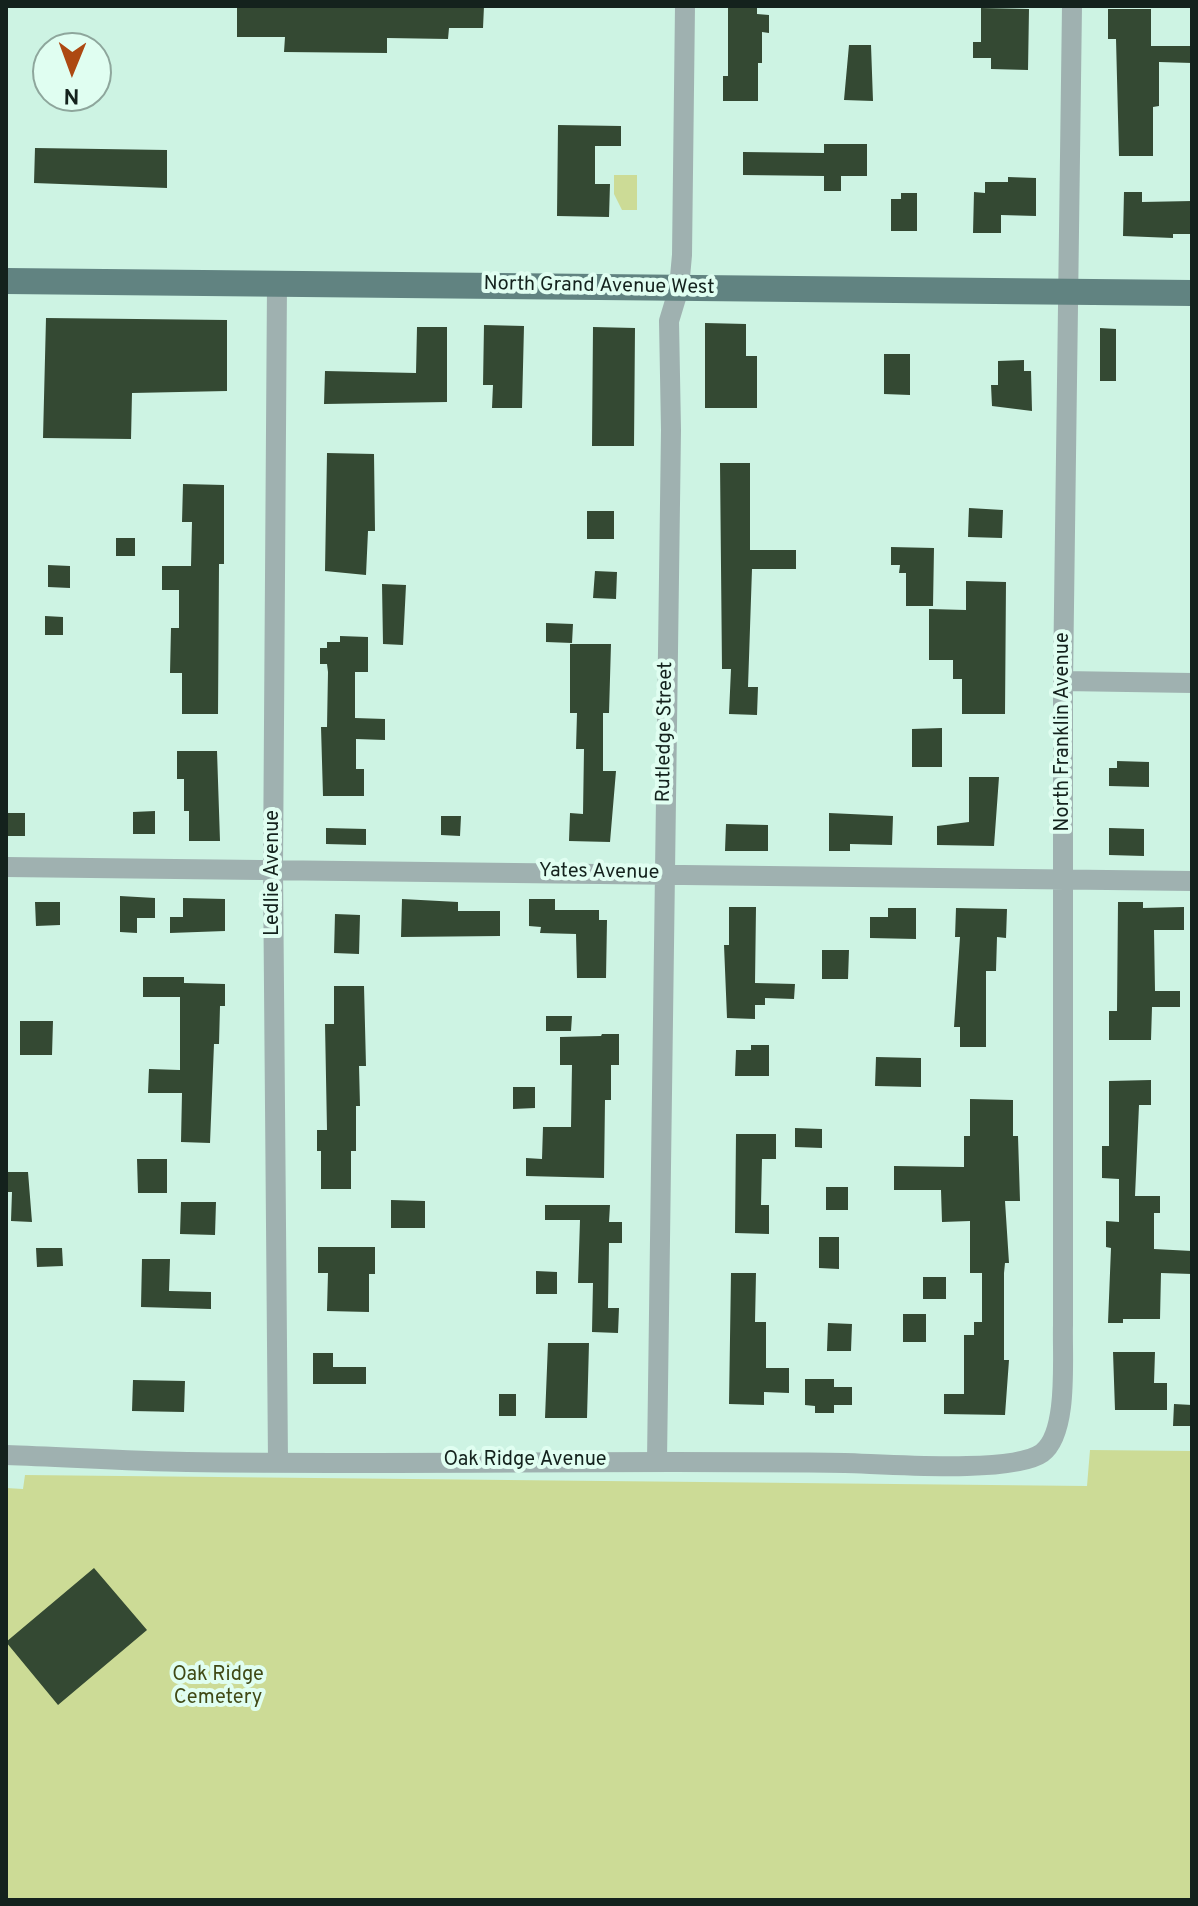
<!DOCTYPE html>
<html>
<head>
<meta charset="utf-8">
<style>
  body { margin:0 }
  #map { position:relative; width:1198px; height:1906px; overflow:hidden; background:#cdf3e3; font-family:Overpass,sans-serif }
  canvas { display:block }
  .frame { position:absolute; inset:0; border:8px solid #14221d; pointer-events:none }
  .north { position:absolute; left:32px; top:32px; width:80px; height:80px; box-sizing:border-box; background:#e0fef1; border:2px solid #8ea69c; border-radius:50%; rotate:181deg; font-size:22px; font-weight:700; line-height:32px; text-align:center; color:#14221d }
  .north::after { content:''; display:block; margin:auto; width:28px; height:36px; background:#ad4912; clip-path:polygon(50% 0,100% 100%,50% 72%,0 100%) }
</style>
</head>
<body>
<div id="map">
<canvas width="1198" height="1906"></canvas>
<div class="frame"></div>
<div class="north">N</div>
</div>
<script>
const context = document.querySelector('canvas').getContext('2d');
context.lineJoin = 'round';
function fill(path, color) { context.fillStyle = color; context.fill(path, 'evenodd'); }
function strokePath(path, color, width, dash) { context.strokeStyle = color; context.lineWidth = width; context.lineCap = dash ? 'butt' : 'round'; context.setLineDash(dash || []); context.stroke(path); }
function write(font, color, halo, rows, align = 'center') {
  context.font = font + ' Overpass,sans-serif'; context.lineWidth = 8; context.setLineDash([]); context.textBaseline = 'middle'; context.strokeStyle = halo; context.fillStyle = color; for (const [text, x, y, turn = 0] of rows) {
    context.save(); context.translate(x, y); context.rotate((+turn || 0) * Math.PI / 180); context.textAlign = isNaN(turn) ? turn : align; if (halo) context.strokeText(text, 0, 0); context.fillText(text, 0, 0); context.restore();
  }
}
const green = new Path2D(`
  M614,175H637V210H622L614,194Z
  M1090,1450L1192,1451V1900H6V1488L23,1489L25,1475L1087,1486Z`);
const building = new Path2D(`
  M237,6H484L483,28H449L448,39L387,38V53L284,52L285,37H237Z
  M728,6H757V14L769,15V33L762,32V63H758V101H723V76H728Z
  M981,8L1029,9L1028,70L991,69V58H973V42H981Z
  M1108,9H1151V46H1192V63L1159,62V106L1153,107V156H1119L1116,39H1108Z
  M849,45H871L873,101L844,100Z
  M558,125L621,126V146H595V184H610L609,217L557,216Z
  M824,144H867V176H841V191H824V176L743,175V152L824,153Z
  M35,148L167,150V188L34,183Z
  M1008,177L1036,178V216L1001,215V233H973L974,192L985,193V182H1008Z
  M1124,192H1142V202L1192,201V234H1173V238L1123,236Z
  M901,193H917V231H891V199H901Z
  M46,318L227,320V391L132,393L131,439L43,438Z
  M705,323L746,324V356H757V408H705Z
  M484,325L524,326L522,408H492L493,385H483Z
  M417,327H447V402L324,404L325,371L416,373Z
  M593,327L635,328L634,446H592Z
  M1100,328L1116,329V381H1100Z
  M884,354H910V395L884,394Z
  M1024,360V371H1031L1032,411L992,406L991,385H998V361Z
  M327,453L374,454L375,531H368L366,575L325,571Z
  M720,463H750V550H796V569H752L748,687H758L757,715L729,714L731,669H722Z
  M183,484L224,485V564H219L218,714H182V673H170L171,628H179V590H162V566H191L192,522H182Z
  M969,508L1003,510L1002,538L968,537Z
  M587,511H614V539H587Z
  M116,538H135V556H116Z
  M891,547L934,548L933,606H906V573H899L900,565H891Z
  M48,565L70,566V588L48,587Z
  M595,571L617,572L616,599L593,598Z
  M966,581L1006,582L1005,714H962V679H953V660H929V609L966,610Z
  M382,584L406,585L403,645L383,644Z
  M45,616L63,617V635H45Z
  M546,623L573,624L572,643L546,642Z
  M340,636L368,637V672H355V718L385,719V740L356,739V769H364V796H323L321,727H327L328,672L327,664H320V648H327V642H340Z
  M570,644H611L609,713H603V771H616L610,842L569,841L570,813L583,814L584,749H576L577,713H570Z
  M942,728V767H912V729Z
  M177,751H217L220,841H189V811H184V779H177Z
  M1117,761L1149,762V787L1109,786V768H1117Z
  M969,777H999L994,846L937,845V826L969,822Z
  M155,811V834H133V812Z
  M6,813H25V836H6Z
  M829,813L893,816L892,845L850,844V851H829Z
  M441,816H461L460,836L441,835Z
  M726,824L768,825V851H725Z
  M326,828L366,829V845L326,844Z
  M1109,828L1144,829V856L1109,855Z
  M120,896L155,898V918H137V933L120,932Z
  M183,898L225,899V931L170,933V917H183Z
  M402,899L458,902V911H500V936L401,937Z
  M529,899H555V910H599V920H607L606,978H577L576,934L540,933L541,927L529,926Z
  M35,902H60V925L36,926Z
  M1118,902H1143V908L1184,907V930H1154L1155,991H1180V1007H1152L1151,1040H1109V1011H1117Z
  M729,907H756L755,983L795,984L794,999L765,998V1005H755V1019L727,1018L724,945H729Z
  M888,908H916V939L870,938V917H888Z
  M956,908L1007,909L1006,938L997,937L996,971H986V1047H960V1027H954L960,937H955Z
  M335,914L360,915L359,954L334,953Z
  M822,950H849L848,979H822Z
  M143,977H184V983L225,984V1006H220L219,1044H214L210,1143L181,1142L182,1093H148L149,1069L180,1070V997H143Z
  M334,986H364L366,1066H359L360,1106H356V1151H351V1189H321V1151H317V1130H327L325,1024H334Z
  M546,1016H572L571,1031H546Z
  M20,1021H53L52,1055H20Z
  M602,1034H619V1065H611V1100H605L604,1178L526,1176V1158L542,1159L543,1127H571L572,1065H560V1037L601,1036Z
  M751,1045H769V1076H735L736,1050H751Z
  M876,1057L921,1058V1087L875,1086Z
  M1151,1080V1105H1139L1135,1196H1160V1213H1154V1249L1192,1251V1274L1161,1273L1160,1319H1123V1323H1108L1111,1248L1106,1247V1221L1119,1222V1179L1102,1178V1146H1109V1081Z
  M513,1087H535V1108L513,1109Z
  M970,1099L1013,1100V1136H1018L1020,1201H1005L1009,1263H1005L1004,1273V1360H1009L1005,1415L944,1414V1394H964V1335H974V1322H982V1273H970V1221L942,1222L941,1190H894V1166L964,1167V1136H970Z
  M795,1128L822,1129V1148L795,1147Z
  M736,1134H776V1159H762L761,1205H769V1234L735,1233Z
  M137,1159H167V1193H138Z
  M6,1172H28L32,1222L11,1221L12,1192H6Z
  M826,1187H848V1210H826Z
  M391,1200L425,1201V1228H391Z
  M181,1202H216L215,1235L180,1234Z
  M545,1205H610L609,1222H622V1243H609L608,1308H619L618,1333L592,1332L593,1283H578L580,1220H545Z
  M819,1237H839V1269L819,1268Z
  M318,1247H375V1274H369V1312L327,1311L328,1273H318Z
  M36,1248H62L63,1266L37,1267Z
  M142,1259H170L169,1291L211,1292V1309L141,1307Z
  M536,1271L557,1272V1294H536Z
  M731,1273H756L755,1322H766V1368H789V1393L764,1392V1405L729,1404Z
  M923,1277H946V1299H923Z
  M903,1314H926V1342H903Z
  M828,1323L852,1324L851,1351H827Z
  M548,1343H589L587,1418H545Z
  M1113,1352H1155L1154,1383H1167V1410H1115Z
  M313,1353H333V1367H366V1384H313Z
  M805,1379H834V1387H852V1405H834V1413H815V1406L805,1405Z
  M133,1380L185,1381L184,1412L132,1411Z
  M499,1394H516V1416H499Z
  M1174,1404L1192,1405V1426H1173Z
  M94,1568L147,1630L58,1705L6,1642Z`);
const minor = new Path2D(`
  M277,284L273,868L278,1462
  M1063,681L1192,683
  M6,867L1192,881
  M6,1455C66,1457 127,1461 187,1462C406,1465 626,1460 845,1463C885,1464 1013,1474 1042,1453C1069,1433 1062,1357 1063,1325V681L1072,6
  M657,1460L671,430L669,321L679,288L682,255L685,6`);
const major = new Path2D(`
  M6,281L1192,293`);
const streetNames = [
  ["North Grand Avenue West",599,287,1],
  ["Rutledge Street",666,732,-89],
  ["North Franklin Avenue",1064,732,-90],
  ["Ledlie Avenue",274,873,-90],
  ["Yates Avenue",599,873,1],
  ["Oak Ridge Avenue",525,1461]
];
const parkNames = [
  ["Oak Ridge",218,1676],
  ["Cemetery",218,1699]
];
fill(green, '#ccdb96');
fill(building, '#344933');
strokePath(minor, '#9fb1b0', 20);
strokePath(major, '#618381', 26);
write('20px', '#14221d', '#e0fef1', streetNames);
write('20px', '#404915', '#e0fef1', parkNames);
</script>
</body>
</html>
